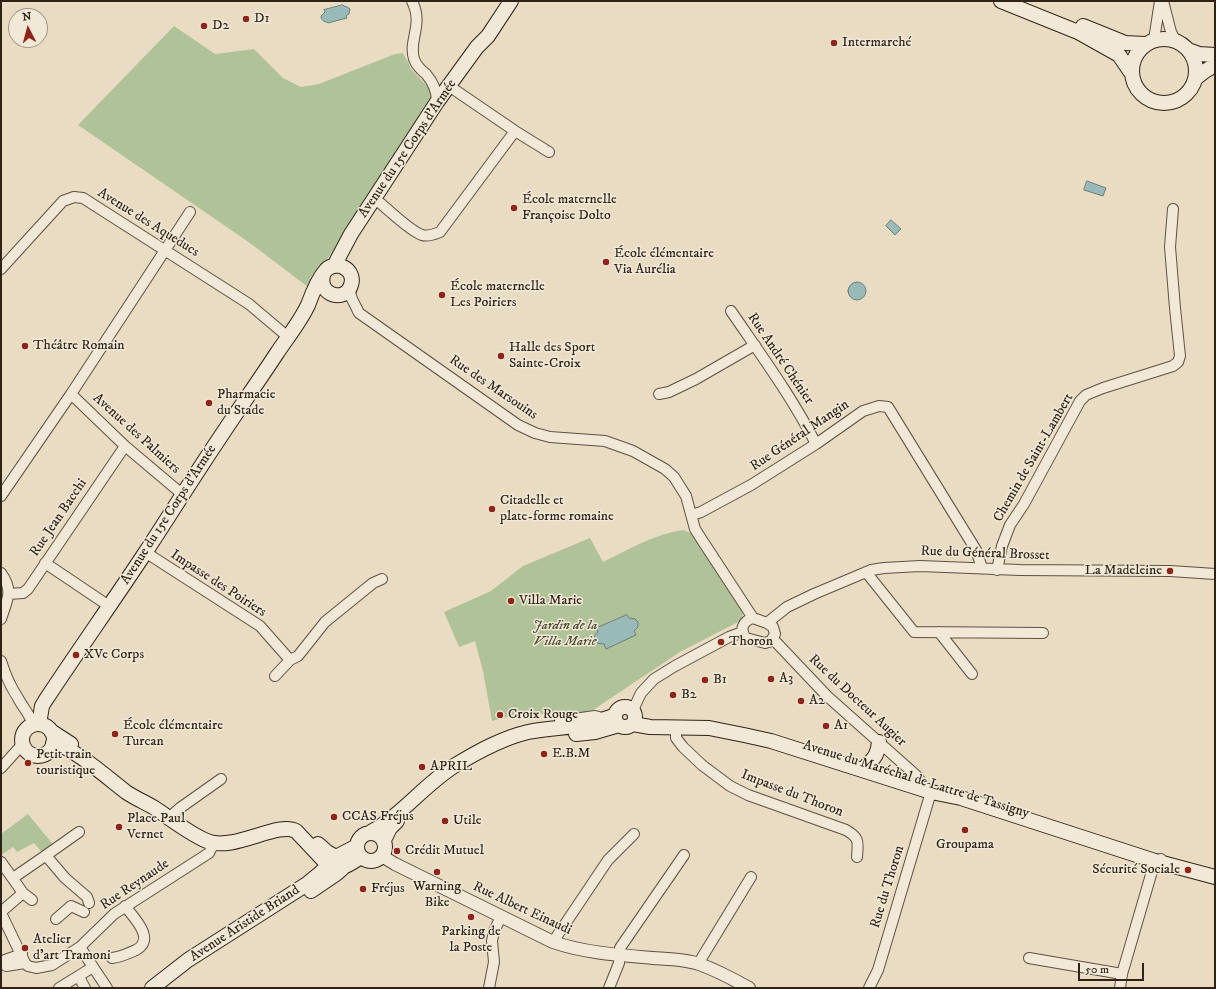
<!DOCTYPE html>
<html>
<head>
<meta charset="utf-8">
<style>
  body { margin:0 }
  #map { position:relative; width:1216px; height:989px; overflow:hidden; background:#eadcc2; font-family:"IM FELL DW Pica",serif }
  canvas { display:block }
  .frame { position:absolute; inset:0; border:2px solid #2f2317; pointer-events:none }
  .north { position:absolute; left:8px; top:8px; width:40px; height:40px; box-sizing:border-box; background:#f1e8d7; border:1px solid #a3998a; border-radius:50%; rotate:354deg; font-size:11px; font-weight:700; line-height:16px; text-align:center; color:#2f2317 }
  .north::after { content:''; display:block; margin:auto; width:14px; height:18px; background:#8f2418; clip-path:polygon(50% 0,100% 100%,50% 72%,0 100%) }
  .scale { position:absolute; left:1078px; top:963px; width:66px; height:18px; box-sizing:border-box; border:2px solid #2f2317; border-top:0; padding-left:5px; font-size:12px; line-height:14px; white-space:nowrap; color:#2f2317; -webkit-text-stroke:3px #f1e8d7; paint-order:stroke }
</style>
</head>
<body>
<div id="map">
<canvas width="1216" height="989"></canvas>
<div class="frame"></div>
<div class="north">N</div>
<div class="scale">50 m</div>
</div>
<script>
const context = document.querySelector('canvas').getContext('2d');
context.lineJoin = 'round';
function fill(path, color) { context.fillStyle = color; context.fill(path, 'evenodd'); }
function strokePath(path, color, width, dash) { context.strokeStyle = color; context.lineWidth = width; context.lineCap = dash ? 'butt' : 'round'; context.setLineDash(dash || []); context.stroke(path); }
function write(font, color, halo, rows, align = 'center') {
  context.font = font + ' "IM FELL DW Pica",serif'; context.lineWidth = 3; context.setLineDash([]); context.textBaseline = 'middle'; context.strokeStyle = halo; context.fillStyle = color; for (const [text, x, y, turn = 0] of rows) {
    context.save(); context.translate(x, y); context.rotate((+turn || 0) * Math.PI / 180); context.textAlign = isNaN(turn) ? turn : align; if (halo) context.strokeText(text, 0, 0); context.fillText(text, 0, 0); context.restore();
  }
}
const green = new Path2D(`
  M174,26L215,54L254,49L283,78L301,87L319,84L395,54L403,53L412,70L427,86L433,95L396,160L308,287L250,243L78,125Z
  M683,530L691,533L741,608L743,614L740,621L680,652L593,710L583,713L574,714H541L529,711L492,721L483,671L475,641L459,647L444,612L491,591L523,566L590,538L603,562C628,550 654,534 683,530Z
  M28,814L56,848L45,856L34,843L17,852L13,847L1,855V834Z`);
const water = new Path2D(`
  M343,5L344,6L347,7L350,9L349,14L346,16L347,18L328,23L327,22C324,22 321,20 321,16L325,12L324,10Z
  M1087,181L1106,188L1103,196L1084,190Z
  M891,220L901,229L895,235L886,226Z
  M848 291a9 9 0 1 1 18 0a9 9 0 1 1-18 0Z
  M627,615L629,618L635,619L638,622V627L634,631L636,635L606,649L604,644L596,643C593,639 594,635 598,632L597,628Z`);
const minor = new Path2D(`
  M412,1C424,25 408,40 414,59C416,65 421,70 426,74C433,82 437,91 437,102
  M1163,1L1171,32L1175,40
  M1154,40L1160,1
  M449,86L515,131L549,152
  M380,203C390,211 410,231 422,235C428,237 435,234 440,232L515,131
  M1,269L63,201L74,197L83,198L249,304L288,337
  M349,289L352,299L359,313L518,425L535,433L550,437L605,441L633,451L665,469L674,477L686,496L695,529L702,540L753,618
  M731,311C761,355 792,397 816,444
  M71,394L125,446L182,494
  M659,394L669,392L696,379L755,345
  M1,496L71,394L190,212
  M692,515L701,512L751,485L816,444L863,411L879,406L888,407L976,550L982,568
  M145,552L260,626L290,660
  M45,563L109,606
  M997,570L1002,546L1010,525L1024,504L1080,401L1086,395L1103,388L1173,366L1178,362L1180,356L1175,308L1170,247L1173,209
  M866,572L914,632L1043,633
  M1,573C14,591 7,600 1,619
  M9,594L23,593L28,589L125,446
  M753,618L767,623L773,627L775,634L771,641L765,643L746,638C739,629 743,621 753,618Z
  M767,623L787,607L814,594L871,570L884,568L920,566L1020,570L1170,571L1215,574
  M939,632L972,674
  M773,639L827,696L918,777L921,783
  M1,661C5,674 10,686 18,698C23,708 30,714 33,725
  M275,676L290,660L298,656L325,622L373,583L382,579
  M633,710L641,693L654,679L675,666L729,637L743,632
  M560,721L595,716L599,717
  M676,727V738L683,747L702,765L730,786L748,795L846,830C860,838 858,842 857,857
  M1,768L19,748L23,746
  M172,815L180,808L221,779
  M45,856L79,832
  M1,862L23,893L32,900
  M13,878L45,856L48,858L65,878L87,897L89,903
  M1,912L23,893
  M1,913L25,963L28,966L36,968L52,965L80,947L114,914L209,853L214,843
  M56,919L71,906L84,912
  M553,942L608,860L634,834
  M80,947L93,967
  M22,954L5,960L6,966L25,963
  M112,958C121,957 127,954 136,950C156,939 134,918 125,906
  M1029,958L1122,974
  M698,964L751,877
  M79,977L85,988
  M59,988L93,967L107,988
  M489,988L494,962L492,941L494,931L501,917
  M609,988L619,963L620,948L684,855
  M869,988L878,970L931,792
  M1120,988L1122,974L1155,861L1161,859`);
const tertiary = new Path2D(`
  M382,856L395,864L553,942C585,953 619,955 653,958C668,959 685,959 699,964C716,970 733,979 749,988`);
const secondary = new Path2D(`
  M1001,1L1078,32L1119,55L1132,74
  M1083,26L1125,43L1145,44
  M1132 71a32 32 0 1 1 64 0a32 32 0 1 1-64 0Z
  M1191,51L1199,54L1215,55
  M1196,78L1205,71L1215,65
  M334,266L351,234L437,102L477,47L488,36L511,1
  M615 717a10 10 0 1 1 20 0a10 10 0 1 1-20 0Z
  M39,724L42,706L45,701C78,651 112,603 145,553C170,515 194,476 219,439C238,410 258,382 277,353C287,338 300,322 308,305C312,294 318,279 326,270C337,259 356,270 351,285C346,303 318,296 323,275
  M633,724L650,727L709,728L744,735L771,741L931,792L961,798L1155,861L1215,877
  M22 740a16 16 0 1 1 32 0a16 16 0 1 1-32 0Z
  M51,731L71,744
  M576,734L595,732L619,725
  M53,743C73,747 109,779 126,792C135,798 144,802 153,807C170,818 188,833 207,841C234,852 277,821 296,831L328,865C342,872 349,864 361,857
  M867,765C875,758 878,753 879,742
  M371,832C402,815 424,785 454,766C477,752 502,738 528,732C548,728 569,728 588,724C597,722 606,718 614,716
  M357 847a14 14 0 1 1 28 0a14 14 0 1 1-28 0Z
  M384,840L390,828L397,821
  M318,844L327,852L336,857L357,846
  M311,891L336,874L343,868
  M152,988L188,960L307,884L318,875L335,859`);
const markers = [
  [246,19,4,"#8f2418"],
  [204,26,4,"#8f2418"],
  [834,43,4,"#8f2418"],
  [514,208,4,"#8f2418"],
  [606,262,4,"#8f2418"],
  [442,295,4,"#8f2418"],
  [25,346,4,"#8f2418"],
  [501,356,4,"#8f2418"],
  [209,403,4,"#8f2418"],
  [492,509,4,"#8f2418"],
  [1170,571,4,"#8f2418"],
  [511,601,4,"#8f2418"],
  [721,642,4,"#8f2418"],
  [76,655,4,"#8f2418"],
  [771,679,4,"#8f2418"],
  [705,680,4,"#8f2418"],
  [673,695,4,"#8f2418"],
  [801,701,4,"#8f2418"],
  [500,715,4,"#8f2418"],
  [826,726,4,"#8f2418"],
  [115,734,4,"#8f2418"],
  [544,754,4,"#8f2418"],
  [28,763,4,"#8f2418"],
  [422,767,4,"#8f2418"],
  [334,817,4,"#8f2418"],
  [445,821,4,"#8f2418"],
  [119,827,4,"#8f2418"],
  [965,830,4,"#8f2418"],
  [397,851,4,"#8f2418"],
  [1188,870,4,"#8f2418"],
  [437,872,4,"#8f2418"],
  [363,889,4,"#8f2418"],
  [471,917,4,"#8f2418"],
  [25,948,4,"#8f2418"]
];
const poiNames = [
  ["D1",254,19],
  ["D2",212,26],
  ["Intermarché",842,43],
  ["École maternelle",522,200],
  ["Françoise Dolto",522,216],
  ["École élémentaire",614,254],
  ["Via Aurélia",614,270],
  ["École maternelle",450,287],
  ["Les Poiriers",450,303],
  ["Théâtre Romain",33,346],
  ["Halle des Sport",509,348],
  ["Sainte-Croix",509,364],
  ["Pharmacie",217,395],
  ["du Stade",217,411],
  ["Citadelle et",500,501],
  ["plate-forme romaine",500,517],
  ["La Madeleine",1162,571,"right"],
  ["Villa Marie",519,601],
  ["Thoron",729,642],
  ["XVe Corps",84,655],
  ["A3",779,679],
  ["B1",713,680],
  ["B2",681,695],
  ["A2",809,701],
  ["Croix Rouge",508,715],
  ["École élémentaire",123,726],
  ["Turcan",123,742],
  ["A1",834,726],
  ["E.B.M",552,754],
  ["Petit train",36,755],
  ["touristique",36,771],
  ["APRIL",430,767],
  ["CCAS Fréjus",342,817],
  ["Place Paul",127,819],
  ["Vernet",127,835],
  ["Utile",453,821],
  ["Groupama",965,845,"center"],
  ["Crédit Mutuel",405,851],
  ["Sécurité Sociale",1180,870,"right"],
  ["Warning",437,887,"center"],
  ["Bike",437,903,"center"],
  ["Fréjus",371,889],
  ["Parking de",471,932,"center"],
  ["la Poste",471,948,"center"],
  ["Atelier",33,940],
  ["d'art Tramoni",33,956]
];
const streetNames = [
  ["Avenue du 15e Corps d'Armée",408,149,-56],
  ["Avenue des Aqueducs",148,223,32],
  ["Rue André Chénier",780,359,56],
  ["Rue des Marsouins",493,388,34],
  ["Avenue des Palmiers",136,434,42],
  ["Rue Général Mangin",800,436,-34],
  ["Chemin de Saint-Lambert",1034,458,-60],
  ["Avenue du 15e Corps d'Armée",169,515,-57],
  ["Rue Jean Bacchi",59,518,-56],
  ["Rue du Général Brosset",985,554,2],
  ["Impasse des Poiriers",218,584,33],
  ["Rue du Docteur Augier",857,701,43],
  ["Avenue du Maréchal de Lattre de Tassigny",916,780,17],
  ["Impasse du Thoron",792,794,21],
  ["Rue Reynaude",135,885,-34],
  ["Rue du Thoron",888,887,-73],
  ["Rue Albert Einaudi",522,909,25],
  ["Avenue Aristide Briand",245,924,-33]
];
const parkNames = [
  ["Jardin de la",565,626],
  ["Villa Marie",565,642]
];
fill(green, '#b0c298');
fill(water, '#98bab8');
strokePath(water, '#6e7e78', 1);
strokePath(minor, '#5e5142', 12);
strokePath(tertiary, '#5e5142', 14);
strokePath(secondary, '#2f2317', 16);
strokePath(minor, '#f1e8d7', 10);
strokePath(tertiary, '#f1e8d7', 12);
strokePath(secondary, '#f1e8d7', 14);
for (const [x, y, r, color] of markers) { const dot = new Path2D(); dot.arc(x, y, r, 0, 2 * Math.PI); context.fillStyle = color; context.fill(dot); strokePath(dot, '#f1e8d7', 1.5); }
write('14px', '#2f2317', '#f1e8d7', poiNames, 'left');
write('14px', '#2f2317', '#f1e8d7', streetNames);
write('italic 14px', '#4f4b37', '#f1e8d7', parkNames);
</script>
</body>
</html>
